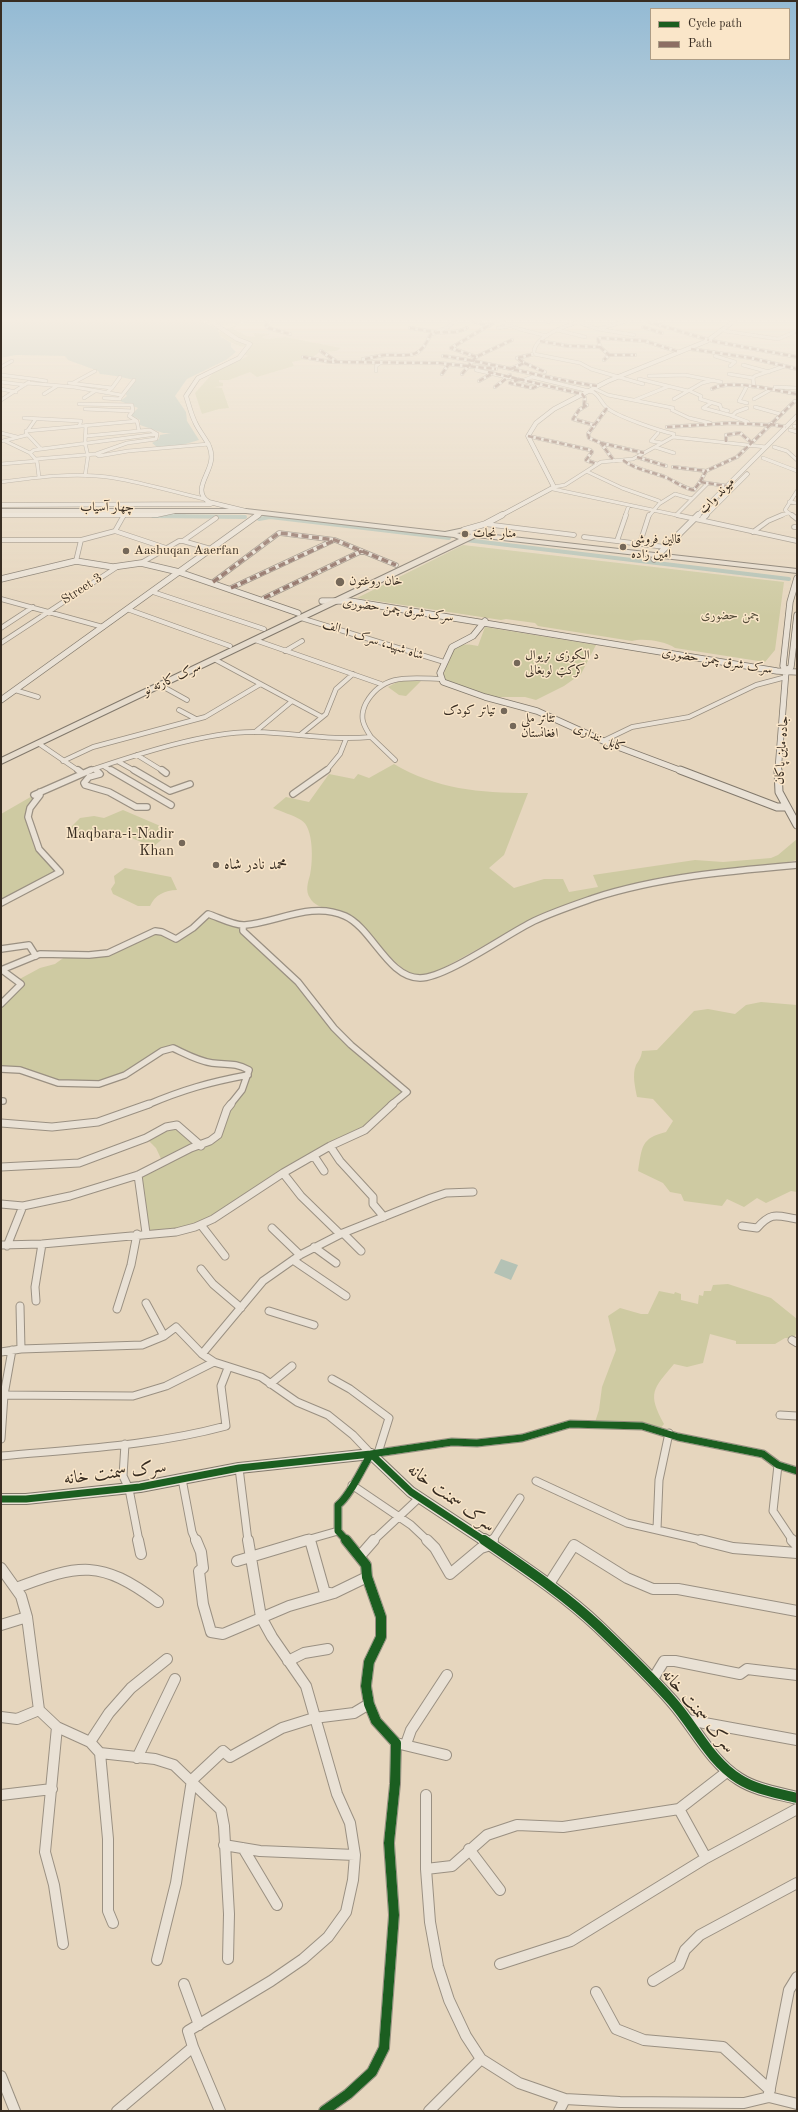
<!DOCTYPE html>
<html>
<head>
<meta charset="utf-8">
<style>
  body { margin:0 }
  #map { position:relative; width:798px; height:2112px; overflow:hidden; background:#e6d6be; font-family:"Old Standard TT",serif }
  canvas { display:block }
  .frame { position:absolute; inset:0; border:2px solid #382d22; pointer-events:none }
  .legend { position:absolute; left:650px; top:8px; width:140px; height:52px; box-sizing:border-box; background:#fae6c9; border:1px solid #ac9c86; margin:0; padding:5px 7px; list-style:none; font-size:12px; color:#382d22 }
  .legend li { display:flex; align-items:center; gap:8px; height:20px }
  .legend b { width:20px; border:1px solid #ac9c86 }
</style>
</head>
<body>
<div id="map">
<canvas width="798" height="2112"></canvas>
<div class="frame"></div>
<ul class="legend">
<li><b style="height:5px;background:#1b5e20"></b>Cycle path</li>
<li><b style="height:5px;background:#8d6e63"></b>Path</li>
</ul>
</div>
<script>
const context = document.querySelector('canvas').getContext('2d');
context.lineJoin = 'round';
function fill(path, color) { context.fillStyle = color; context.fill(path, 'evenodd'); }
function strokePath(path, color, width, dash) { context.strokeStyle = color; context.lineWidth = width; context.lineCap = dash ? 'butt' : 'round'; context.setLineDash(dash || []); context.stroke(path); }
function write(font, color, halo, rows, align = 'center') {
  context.font = font + ' "Old Standard TT",Amiri,serif'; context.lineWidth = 3; context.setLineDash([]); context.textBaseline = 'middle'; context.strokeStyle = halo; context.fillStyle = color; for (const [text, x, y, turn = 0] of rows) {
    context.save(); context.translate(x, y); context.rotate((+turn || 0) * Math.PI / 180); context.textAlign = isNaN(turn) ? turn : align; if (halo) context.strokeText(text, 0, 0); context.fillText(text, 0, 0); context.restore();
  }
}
const green = new Path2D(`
  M213,321H248L240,323L233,328C239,332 248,338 255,337L253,333L271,334L262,337L266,339L285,337L341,348L336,351L320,352L311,358L292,362L294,366L257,377L250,372L229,380H219V382L223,383V386L214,387L222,388L229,408L219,409L202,414L195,393L213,373L248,356L243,354L247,345L243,347L234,344L220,336L219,332L236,326L235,324L222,325Z
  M463,545L784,582L775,650L765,662L675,648C665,641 643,638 632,641L538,626L535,623L506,619L501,620L357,598Z
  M485,627L596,645L581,674L564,686L536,700L525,697H493L444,680C443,670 450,646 462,645C466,644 473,645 478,646Z
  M399,681H421L406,696L399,695L388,687Z
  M394,764C436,789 480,793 528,793L504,855L489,868L514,888L544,879H563L569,892L598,887L593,875L695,860L723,862L771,858L778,855L797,839V860L779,864L718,870L643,884L532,919L436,972L414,976C388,961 374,934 350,916C338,907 318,912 310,898C305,891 308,882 310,875C313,862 314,827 301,820C293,815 282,812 273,808L286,797L309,802L329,774L354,779L358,774L369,778Z
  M34,795L35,798L25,814L34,847L57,872L1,900V814Z
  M123,810L172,831L154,846H151L122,834L112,840C100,835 78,842 71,827L80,818L94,816L104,818Z
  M125,868L171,877L177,890C165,890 155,895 150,906H138L113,894L111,889L115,883L114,876Z
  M208,914L243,929L294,979L334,1028L407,1092L369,1126L201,1225L146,1233L138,1175L163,1163L156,1148L146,1138L172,1125L201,1146L210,1141L242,1090L249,1070L213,1063L173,1048L109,1082L67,1084L31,1073L1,1069V1004L21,985L16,981L40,968L55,964L66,956L108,953L155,931L174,938Z
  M761,1002L797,1005V1192L791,1191L766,1203L757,1198L744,1207L727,1199L722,1206L684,1201L681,1194L670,1192L663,1183L638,1171C642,1147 641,1138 666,1132L673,1121L653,1099L637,1097C635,1087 632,1075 636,1065C639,1060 641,1058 642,1051L657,1050L694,1011L708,1009L735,1014L746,1005Z
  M728,1284L771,1298L797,1319V1333L793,1338H785L775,1344H736V1341L710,1334L703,1363L687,1367L674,1364C653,1389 647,1393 664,1424L659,1430L594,1425L599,1410L602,1387L616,1350L608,1316L620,1308L641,1314H648L659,1291L674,1294L675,1292L681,1294V1300L698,1304L699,1295L703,1296L704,1291H711L713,1285Z`);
const water = new Path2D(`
  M1,321H201L218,329L220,336L231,343V347L236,352L226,360L187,379L175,396L186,412L187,421L199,440L182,445L157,447L152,443L159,439L160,435L171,433H163L140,425V420L131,415L138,408L120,401L127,396L125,393L134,380C122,377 112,375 100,374L98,371L68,360L65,356L16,355L1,358Z
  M501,1259L518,1265L511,1280L494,1273Z`);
const canalFar1 = new Path2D(`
  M153,516H185`);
const canal = new Path2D(`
  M153,516L245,517
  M259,519L270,517L449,538
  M466,540L789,579`);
const streetFar4 = new Path2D(`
  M268,321L266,325L268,328L290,334
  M472,321L489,326
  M498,321L519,329L547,336
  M627,321L598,329L634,335
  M646,321L709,340
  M548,322L550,321
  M577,322L598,329
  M643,327L662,333
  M410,328L435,332
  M498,328L510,326
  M557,330L585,337
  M438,331L448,327L455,321
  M725,331L778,339L797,331
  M540,341L568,346L600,347L598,339L601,338L645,341L679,352
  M712,341L797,357
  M600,347L609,355L604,360
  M691,349L751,358L797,369
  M321,351L337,362
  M534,354C532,336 570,324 584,321
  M609,355H635
  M443,356C495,363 545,379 597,386
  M715,356L735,362L730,366
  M303,357L331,362L438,363L496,369
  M476,357L451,348L496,321
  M363,359C370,358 378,356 385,355C412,353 417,363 431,334C443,330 456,335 467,328
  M524,363L545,372
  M743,365L769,372
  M1,367L12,361
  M510,369L524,363L517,358L534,354L580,363L591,369L643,384
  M476,370L582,394L585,398L584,405H587L579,410L573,419L594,425
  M376,371V366L381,362
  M442,374L448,365
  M462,374L476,357L512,340
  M729,374L753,378
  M1,375L33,379
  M649,376L685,375L721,382
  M33,379L46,381
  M518,379L510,383L533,388L539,385
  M639,379L688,391
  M524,380L532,377L593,392C600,396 601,403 607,408C618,417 660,431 674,434L673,437
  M479,381L493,373
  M1,382L25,385
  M27,383L74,387L121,395
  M69,383L112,388L106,393
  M73,383L95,371
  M747,386L739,401L747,403
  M495,387L510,375
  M754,387L753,378L755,376L785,366
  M775,387L797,388
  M112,388L120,377
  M593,388L608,395L673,408L672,410L689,418L710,423
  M1,389L16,392
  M712,389C729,378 777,391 797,394
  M690,391L701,396L700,399L720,405L721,409L728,411
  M44,394L57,386
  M84,398L95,391
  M104,398L120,399
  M120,398L134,380
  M674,399L702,383L714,380
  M754,399L770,390
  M1,400L29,382
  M635,400L667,387
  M711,403L703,408L733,416
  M79,404L132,405L133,411L129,416L137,421L139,431
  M755,407L780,414
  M607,408L588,434L589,438L601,443L614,461
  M747,408L736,412L732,416L748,422
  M85,409L133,411
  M24,418L81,421L79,426
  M35,420L26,433L40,448
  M770,424L786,427
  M794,426L797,427
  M667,427L731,423L769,425
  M790,430L797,432
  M26,431L137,421
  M1,433L17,437
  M658,433L651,441L662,443
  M86,436L150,430L157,434
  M528,436L590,450L592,452L586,460L597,464
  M3,441L27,435
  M5,441L30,453
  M726,442V435L740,433L752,443
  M601,443L644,453
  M655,447L674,453
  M774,447L787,451L797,460
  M96,454L99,456L128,451L209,444
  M637,457L666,466
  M763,458L797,471
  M36,459L96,454L127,443L156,439L157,434
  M623,460C636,470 650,471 665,477C675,481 682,488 694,490L700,482L727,486
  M1,464L37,461
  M673,467L706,471
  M588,472L622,488L659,501
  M85,476L88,456L85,443L86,425
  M39,477L37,461L30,453L34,450L157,434
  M1,482C38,477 77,472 114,478C144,483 174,492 204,499
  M700,482L706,471L737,457L795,401
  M554,487L565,485L601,462L633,459L673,437L766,447
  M553,489L681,516
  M789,502L797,503
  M676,515L708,483
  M123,516L124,515
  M625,516L629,505
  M649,516L659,504L675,494L692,499
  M780,516L788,513
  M793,516L785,510L797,491`);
const streetFar3 = new Path2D(`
  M677,515L797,541
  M792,515L797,519
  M485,524L574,535
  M794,527H797
  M115,531L166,548
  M753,532L768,521L782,515
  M584,537L665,547
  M1,540H81
  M183,541L211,549
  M617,541L626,515
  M640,543L649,515
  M76,561L81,540L115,531L124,515
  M141,563L179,541H183L216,518
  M213,582L279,533L335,540L396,565
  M231,588L334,540
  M153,592L264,629
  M264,598L362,551
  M1,599L103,627
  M127,609L230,646
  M301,618L444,662
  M1,628L33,607
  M255,640L381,684
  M1,643L117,567
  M285,651L302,641
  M214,659L322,717
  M160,685L187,700
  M15,690L38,697
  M179,710L196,719
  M255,732L291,702
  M300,735L326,714L336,689L353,674
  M371,737L395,760
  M603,741L632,727L689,717L756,685L786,677
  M38,743L79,771
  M137,755L163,771
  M63,761L93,747L205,717L259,685
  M119,762L135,771
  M105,767L112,771
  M94,769L97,771
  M88,771C135,755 207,731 256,732C295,733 332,741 371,737C363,725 359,717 366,703C383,673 410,678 440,679
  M326,771L340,754L346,739`);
const streetFar2 = new Path2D(`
  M78,770L82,773
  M96,770L100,774L89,777L84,783L85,785L109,792L136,807H147
  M111,770L171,805
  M134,770L170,791L190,784
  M162,770L166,773
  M293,794L327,770
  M34,795L91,770
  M1,903L60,872L39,849L28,817L30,808L40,795V792
  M243,925V931L298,982L334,1028L351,1045L407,1092L391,1105
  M1,949L29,945L36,956
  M1,970L40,954L89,955L108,953L155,931L162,932L176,939L193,928L208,914C218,917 234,926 245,925C278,922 312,901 345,916C372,928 388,978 420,978C446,978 507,934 534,921C553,912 574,905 594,898C659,877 729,871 797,865
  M1,1004L21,984L2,970
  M1,1069L20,1070L58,1083L99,1084L125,1075L162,1051L173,1048C186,1054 198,1061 212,1063C228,1065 234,1062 249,1070L242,1090L230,1105
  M1,1101H3
  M147,1105C182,1090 210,1082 248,1075`);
const streetFar1 = new Path2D(`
  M1,1123L52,1127L98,1122L149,1104
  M330,1146L340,1161L373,1197V1204L384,1217
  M314,1156L324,1171
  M1,1167L79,1163L146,1138L166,1127L177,1125L201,1146
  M283,1173L301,1196L340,1234
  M138,1175L146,1233
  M1,1204L23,1206L70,1196L138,1175L191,1148L210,1141L218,1135L227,1109L231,1104
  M201,1225L225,1256
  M742,1226L757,1228C772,1211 777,1216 797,1219
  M272,1228L300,1255
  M343,1233L361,1251
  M1,1245L42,1244L176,1232L195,1227L213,1219L283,1173L330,1146L365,1130L393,1104
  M7,1246L23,1206
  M314,1247L336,1263
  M293,1260L346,1296
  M201,1269L213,1284L241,1308
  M36,1301L35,1287L42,1244
  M146,1303L164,1336
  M20,1306L21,1349
  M117,1309L131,1265L137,1234
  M269,1311L314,1325
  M792,1340L797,1343
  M1,1352L21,1349L142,1345L164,1336L176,1327L202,1354L214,1362L261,1377L297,1402L328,1415L353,1435L371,1454
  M202,1354L263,1281L300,1255L343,1233L431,1198L446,1193L473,1192
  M332,1379L350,1389L389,1418L378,1453
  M270,1384L292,1366
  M1,1395L133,1396L166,1386L214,1362
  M780,1415L797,1416
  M1,1439L4,1395L12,1350
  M125,1444L123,1476L129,1489L139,1541
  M1,1456C77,1449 152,1446 226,1426L221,1386L228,1368
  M778,1465L773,1511L793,1541
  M239,1468L248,1541
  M182,1479L192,1532L196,1541
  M536,1481L627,1523L705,1541
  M352,1485L411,1525L428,1541
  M657,1529L659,1480L669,1433
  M309,1538L310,1541
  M303,1541L338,1531
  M347,1541L338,1531V1505C350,1496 362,1468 371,1454L452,1442L477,1443L522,1438L570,1424L642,1426L678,1437L763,1454L778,1465L797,1471
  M373,1541L419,1498
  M492,1541L520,1498`);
const street = new Path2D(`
  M138,1540L141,1554
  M196,1540L201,1552L203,1568L199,1571L203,1604L211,1632L223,1634L289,1606L334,1593L367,1577
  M310,1540L325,1593H330
  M427,1540L435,1548L450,1574L481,1548L490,1545L493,1540
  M701,1540L733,1548L797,1553
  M792,1540L797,1545
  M360,1556L374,1540
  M237,1561L307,1540
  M1,1568L21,1596L27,1617L39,1710L57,1727L90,1742L100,1753L155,1759L174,1765L221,1810L224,1826L229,1914L228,1959
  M549,1584L574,1545L627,1578L653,1589H678L797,1611
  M16,1588C80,1564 100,1559 158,1602
  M1,1625L27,1617
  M288,1661L304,1653L328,1649
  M653,1679L664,1661H675L740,1674L747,1669L797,1675
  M1,1717L17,1719L39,1710
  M688,1720L797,1740
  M57,1727L45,1852L54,1885L63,1944
  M90,1742L109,1713L131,1688L167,1659
  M396,1743L446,1755
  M406,1744L411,1730L447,1675
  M100,1753L108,1839V1911L113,1923
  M137,1758L175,1679
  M1,1795L52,1789
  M426,1795V1869L430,1922L438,1966L449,2000L466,2036L481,2059L519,2083L565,2099L620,2102L744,2103L769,2097L797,2104
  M679,1809L728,1771
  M224,1845L260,1851L355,1855
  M243,1848L277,1905
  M469,1849L500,1890
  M426,1869L452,1866L487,1835L517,1825L563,1827L679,1809L706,1858
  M157,1960L176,1883L192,1780L223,1751L230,1757L282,1728L314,1718L354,1713L369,1704
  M500,1964L571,1941L706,1858L797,1809
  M653,1981L679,1965L685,1950L700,1935L797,1883
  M184,1984L199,2025
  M596,1992L616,2029L644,2040L723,2047L770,2090
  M193,2047L220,2111
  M1,2076L15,2111
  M769,2093L789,1990L797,1977
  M117,2111L193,2047L188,2031L271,1981L303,1959L328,1937L346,1912L353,1880L355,1855L350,1823L337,1794L306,1686L272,1637L261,1617L248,1540
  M324,2111L348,2094L372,2072L384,2048L394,1915L389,1843L395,1784L396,1743L376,1721L369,1704L366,1686L369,1662L381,1637V1617L367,1577L366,1565L346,1540
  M429,2111L481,2059
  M559,2111L565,2099`);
const secondaryFar4 = new Path2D(`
  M210,321L237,339L250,344L239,358L198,378L186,396C189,405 191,414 195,422C201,436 214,445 211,461C209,475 192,492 209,502L246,511
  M1,505L211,504
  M1,515H157L175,511
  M256,516L261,513
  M500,516L554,487L528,436L536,423L554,409L608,381L707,341L734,321
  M697,516L797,416
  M705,516L747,474`);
const secondaryFar3 = new Path2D(`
  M703,518L706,515
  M464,530L485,524L502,515
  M654,559L698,515
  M1,579L76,561L113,567L141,563L179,572L298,613
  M322,601H350L777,671L797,672
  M485,621L473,636L452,647L440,673L443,682L485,697L537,711L610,744L682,771
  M786,670L783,666L790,602L797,578
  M786,670L791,667L797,615
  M1,700L258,515
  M778,771L786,670`);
const secondaryFar2 = new Path2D(`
  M680,770L777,807H786
  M778,770L779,792L797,825`);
const secondaryFar1 = new Path2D(`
  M1,1499H26L140,1487L239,1468L371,1454L411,1492L485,1541`);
const secondary = new Path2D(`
  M484,1540C523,1567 563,1593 598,1626C623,1650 649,1675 672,1701C695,1727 710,1761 739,1779C756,1790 778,1793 797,1798`);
const highway = new Path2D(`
  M1,509H246L445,532L464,528L475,531L477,533L797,569V573L476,537L1,764V758L459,539L454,537L246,513H1ZM464,532L471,534L467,537L457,533Z`);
const quietFar1 = new Path2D(`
  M268,321L266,325L268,328L290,334
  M472,321L489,326
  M646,321L709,340
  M643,327L662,333
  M410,328L435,332
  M795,333H797
  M540,341L568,346L600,347L598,339L601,338L645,341L679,352
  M712,341L797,357
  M600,347L609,355L604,360
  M691,349L751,358L797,369
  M321,351L337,362
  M609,355H635
  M443,356C495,363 545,379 597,386
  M303,357L331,362L438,363L496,369
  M476,357L451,348L496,321
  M365,359C372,358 380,355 387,355C412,355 419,359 431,334C443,330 456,335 467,328
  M524,363L545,372
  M511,369L524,363L517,358L534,354
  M488,372L582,394L585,398L584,405H587L579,410L573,419L594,425
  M442,374L448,365
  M462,374L476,357L512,340
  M519,379L510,383L533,388L539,385
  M479,381L493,373
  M495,387L511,375
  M712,389C729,378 777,391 797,394
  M607,408L588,434L589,438L601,443L614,461
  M770,424L786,427
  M667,427L731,423L769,425
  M528,436L590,450L592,452L586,460L597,464
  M726,442V435L740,433L752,443
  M601,443L644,453
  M637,457L666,466
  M623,460C636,470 650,471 665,477C675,481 682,488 694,490L700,482L727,486
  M673,467L706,471
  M700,482L706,471L737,457L795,401`);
const quiet = new Path2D(`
  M213,582L279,533L335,540L396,565
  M231,588L335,540
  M264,598L362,551`);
const cyclewayFar1 = new Path2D(`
  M1,1499H26L140,1487L239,1468L371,1454L411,1492L485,1541
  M347,1541L338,1531V1505C350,1496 362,1468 371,1454L452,1442L477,1443L522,1438L570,1424L642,1426L678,1437L763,1454L778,1465L797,1471`);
const cycleway = new Path2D(`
  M484,1540C523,1567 563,1593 598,1626C623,1650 649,1675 672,1701C695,1727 710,1761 739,1779C756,1790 778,1793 797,1798
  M324,2111L348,2094L372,2072L384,2048L394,1915L389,1843L395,1784L396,1743L376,1721L369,1704L366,1686L369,1662L381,1637V1617L367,1577L366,1565L346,1540`);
const markers = [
  [465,534,4,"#756859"],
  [623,547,4,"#756859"],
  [126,551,4,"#756859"],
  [340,582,5,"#756859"],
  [517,663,4,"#756859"],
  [504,711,4,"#756859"],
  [513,726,4,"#756859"],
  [182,843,4,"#756859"],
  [216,865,4,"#756859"]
];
const farStreetnames = [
  ["میوند واټ",717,496,-46],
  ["چهار آسیاب",107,508],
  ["Street 3",82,589,-33],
  ["سرک شرق چمن حضوری",398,610,8],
  ["شاه شهید، سرک ۱ الف",373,640,18],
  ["سرک شرق چمن حضوری",717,661,9],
  ["سرک کارته نو",172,679,-25],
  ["کابل ننداری",599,738,23],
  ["جاده ماین پاکان",782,750,-86]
];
const farPoinames = [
  ["منار نجات",473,534],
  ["قالین فروشی",631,540],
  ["امین زاده",631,555],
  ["Aashuqan Aaerfan",134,551],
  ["خان روغتون",349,582],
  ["د الکوزی نړیوال",525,656],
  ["کرکټ لوبغالی",525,671],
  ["تیاتر کودک",496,711,"right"],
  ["تئاتر ملی",521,719],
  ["افغانستان",521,734]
];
const farParknames = [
  ["چمن حضوری",730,616]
];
const poiNames = [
  ["Maqbara-i-Nadir",174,834],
  ["Khan",174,851],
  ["محمد نادر شاه",224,865,"left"]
];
const nearStreetnames = [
  ["سرک سمنت خانه",115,1473,-7],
  ["سرک سمنت خانه",451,1498,36],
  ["سرک سمنت خانه",698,1711,50]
];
fill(green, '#cecaa2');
fill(water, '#b4c2b5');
strokePath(canalFar1, '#b4c2b5', 3);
strokePath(canal, '#b4c2b5', 4);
strokePath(streetFar4, '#9a9082', 4);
strokePath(streetFar3, '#9a9082', 5.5);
strokePath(streetFar2, '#9a9082', 8);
strokePath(streetFar1, '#9a9082', 9);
strokePath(street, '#9a9082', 12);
strokePath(secondaryFar4, '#82796c', 5);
strokePath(secondaryFar3, '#82796c', 7);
strokePath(secondaryFar2, '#82796c', 9);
strokePath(secondaryFar1, '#82796c', 12);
strokePath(secondary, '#82796c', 14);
strokePath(highway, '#82796c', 2);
strokePath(streetFar4, '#e9e1d5', 3);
strokePath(streetFar3, '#e9e1d5', 4);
strokePath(streetFar2, '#e9e1d5', 5.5);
strokePath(streetFar1, '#e9e1d5', 7);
strokePath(street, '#e9e1d5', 10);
strokePath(secondaryFar4, '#e9e1d5', 4);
strokePath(secondaryFar3, '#e9e1d5', 5.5);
strokePath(secondaryFar2, '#e9e1d5', 7);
strokePath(secondaryFar1, '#e9e1d5', 10);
strokePath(secondary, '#e9e1d5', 12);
fill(highway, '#e6dccd');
strokePath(quietFar1, '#8d6e63', 2.5, [5.5, 2.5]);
strokePath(quiet, '#8d6e63', 3.5, [7, 3.5]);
strokePath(cyclewayFar1, '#1b5e20', 7);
strokePath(cycleway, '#1b5e20', 10);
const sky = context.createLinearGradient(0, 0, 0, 617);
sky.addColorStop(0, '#93bad4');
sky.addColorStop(0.52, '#f4ede2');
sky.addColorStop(1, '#f4ede200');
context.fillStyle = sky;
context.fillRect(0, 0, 798, 617);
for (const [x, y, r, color] of markers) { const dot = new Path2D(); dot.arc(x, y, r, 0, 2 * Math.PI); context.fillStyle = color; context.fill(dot); strokePath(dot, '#fae6c9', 1.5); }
write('13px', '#382d22', '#fae6c9', farStreetnames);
write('13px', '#382d22', '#fae6c9', farPoinames, 'left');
write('italic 13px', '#524a37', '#fae6c9', farParknames);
write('15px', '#382d22', '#fae6c9', poiNames, 'right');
write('18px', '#382d22', '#fae6c9', nearStreetnames);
</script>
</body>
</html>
